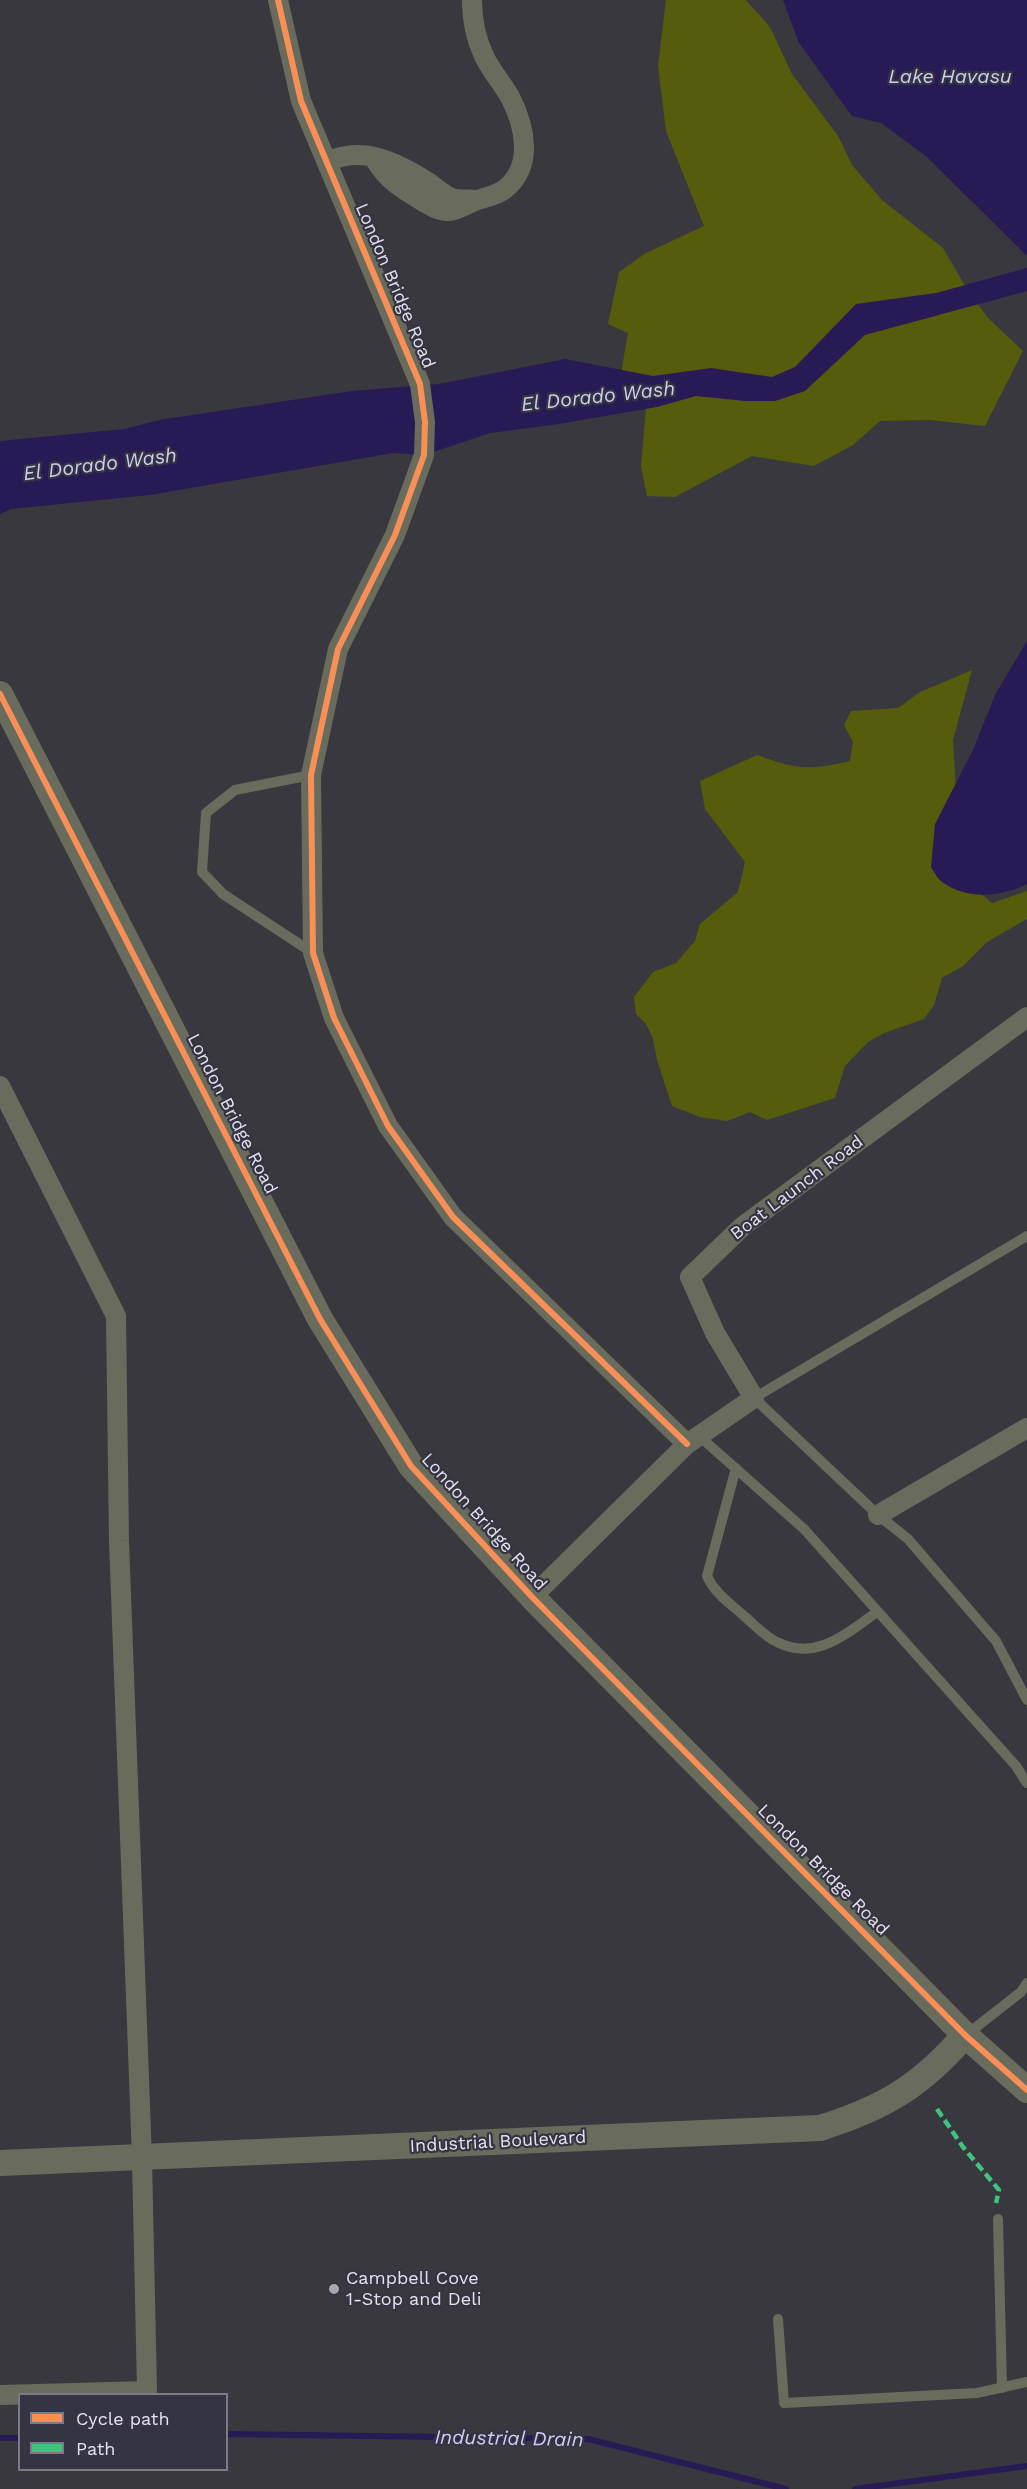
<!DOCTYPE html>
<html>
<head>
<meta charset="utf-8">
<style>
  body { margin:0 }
  #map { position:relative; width:1027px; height:2489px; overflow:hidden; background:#38383e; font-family:"Work Sans",sans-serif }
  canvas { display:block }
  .legend { position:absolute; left:18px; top:2393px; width:210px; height:78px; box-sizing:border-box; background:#353442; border:2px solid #7b7a86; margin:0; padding:8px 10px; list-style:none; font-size:18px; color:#e4e3ec }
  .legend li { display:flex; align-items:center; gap:12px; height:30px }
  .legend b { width:30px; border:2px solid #7b7a86 }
</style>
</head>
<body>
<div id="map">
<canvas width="1027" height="2489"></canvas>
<ul class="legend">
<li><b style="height:8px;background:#f78f57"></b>Cycle path</li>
<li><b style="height:8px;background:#40c37c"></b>Path</li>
</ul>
</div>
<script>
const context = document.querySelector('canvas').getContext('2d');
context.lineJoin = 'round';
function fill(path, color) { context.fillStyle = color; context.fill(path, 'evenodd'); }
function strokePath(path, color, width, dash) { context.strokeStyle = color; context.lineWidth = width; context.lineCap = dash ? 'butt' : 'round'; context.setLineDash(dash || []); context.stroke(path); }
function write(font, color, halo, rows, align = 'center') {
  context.font = font + ' "Work Sans",sans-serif'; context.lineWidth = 4.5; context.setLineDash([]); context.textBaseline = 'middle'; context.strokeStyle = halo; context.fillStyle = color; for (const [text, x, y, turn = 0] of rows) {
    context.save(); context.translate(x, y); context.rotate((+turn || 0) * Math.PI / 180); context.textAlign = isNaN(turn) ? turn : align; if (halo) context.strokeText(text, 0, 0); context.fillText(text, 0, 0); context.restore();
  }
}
const forest = new Path2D(`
  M666,0H746L770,27L792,74L838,136L852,165L882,200L943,248L968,291L988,318L1023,351L985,426L930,420L880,421L853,445L814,466L752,456L675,497L647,496L641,466L647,397L620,379L628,333L608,324L619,272L646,253L704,226L666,131L658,66Z
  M972,670L953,740L961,877L992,903L1027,891V919L987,942L963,966L942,978L934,1005L924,1019L884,1033L868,1042L845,1066L835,1098L767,1120L750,1112L727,1121L700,1117L672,1106L657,1060L653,1039L646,1024L636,1014L634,997L653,972L676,963L695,941L700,924L738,892L745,862L705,809L700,781L757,755C795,769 810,771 850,761L853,742L844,725L851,711L898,708L920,692Z`);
const water = new Path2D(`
  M783,0H1027V256L927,157L881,123L852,116L799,43Z
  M1027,268V291L865,335L805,391L775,401H745L696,396L657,407L559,424L490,433L424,455L393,453L150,495L11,509L0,514V441L125,429L159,420L352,391L439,384L565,359L653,376L711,368L772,377L795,367L856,304L936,293Z
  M1027,641V884C1001,897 967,900 942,882C938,879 934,872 931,867L935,824L973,750L995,695Z`);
const stream = new Path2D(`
  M226,2434L588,2439L786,2489
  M0,2438H20
  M855,2489L1027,2466`);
const service = new Path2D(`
  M311,775L235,790L206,813L202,872L223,894L313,953
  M1027,1236L754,1398L878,1515L908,1539L996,1641L1027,1700
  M699,1436L804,1529L1016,1766L1027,1783
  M736,1468L707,1576C715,1594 730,1603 744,1616C754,1624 765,1637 777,1642C816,1662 847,1633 877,1612
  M966,2035L1021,1992L1027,1983
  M998,2219L1002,2388
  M778,2319L784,2403L977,2393L1027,2382`);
const minor = new Path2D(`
  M278,0L301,101L420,384L425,422L424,455L395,535L338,649L311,775L313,953L334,1018L388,1126L453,1217L687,1444
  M374,158C389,183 404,190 429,205C449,217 456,209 475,201C485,197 496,196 505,189C534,166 525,126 510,97C502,83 492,72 485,58C476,40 472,20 472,0
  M327,162C363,145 396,162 428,182C435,187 444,195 452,198C459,200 469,199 476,200
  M0,1086L116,1316L119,1541L142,2159L147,2391L0,2395
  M878,1515L1027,1428
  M532,1597L687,1444L754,1398L715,1333L690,1277L743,1226L1027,1017`);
const tertiary = new Path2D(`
  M0,694L320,1319L411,1466L532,1597L965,2035L1027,2090
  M0,2163L820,2128C884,2108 921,2086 965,2035`);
const quiet = new Path2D(`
  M937,2109L963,2147L999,2190L996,2203`);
const cycleway = new Path2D(`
  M278,0L301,101L420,384L425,422L424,455L395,535L338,649L311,775L313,953L334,1018L388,1126L453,1217L687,1444
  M0,694L320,1319L411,1466L532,1597L965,2035L1027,2090`);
const markers = [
  [334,2289,6,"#a8a7af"]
];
const streetNames = [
  ["London Bridge Road",395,286,67],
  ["London Bridge Road",232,1114,63],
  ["Boat Launch Road",797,1188,-37],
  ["London Bridge Road",484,1522,48],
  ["London Bridge Road",823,1870,45],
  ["Industrial Boulevard",498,2142,-3]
];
const poiNames = [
  ["Campbell Cove",346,2279],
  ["1-Stop and Deli",346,2300]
];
const waterNames = [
  ["Lake Havasu",950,77],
  ["El Dorado Wash",598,397,-6],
  ["El Dorado Wash",100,465,-7],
  ["Industrial Drain",509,2439,1]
];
fill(forest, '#555d0c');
fill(water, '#281a54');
strokePath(stream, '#281a54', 6);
strokePath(service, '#696c5d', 10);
strokePath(minor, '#696c5d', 20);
strokePath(tertiary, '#696c5d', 26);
strokePath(quiet, '#40c37c', 4.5, [9, 4.5]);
strokePath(cycleway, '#f78f57', 6);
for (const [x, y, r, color] of markers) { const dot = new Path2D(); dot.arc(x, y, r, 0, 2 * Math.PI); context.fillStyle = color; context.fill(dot); strokePath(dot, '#353442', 2); }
write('18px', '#e4e3ec', '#353442', streetNames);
write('18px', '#e4e3ec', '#353442', poiNames, 'left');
write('italic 20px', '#ceccf3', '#353442', waterNames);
</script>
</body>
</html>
